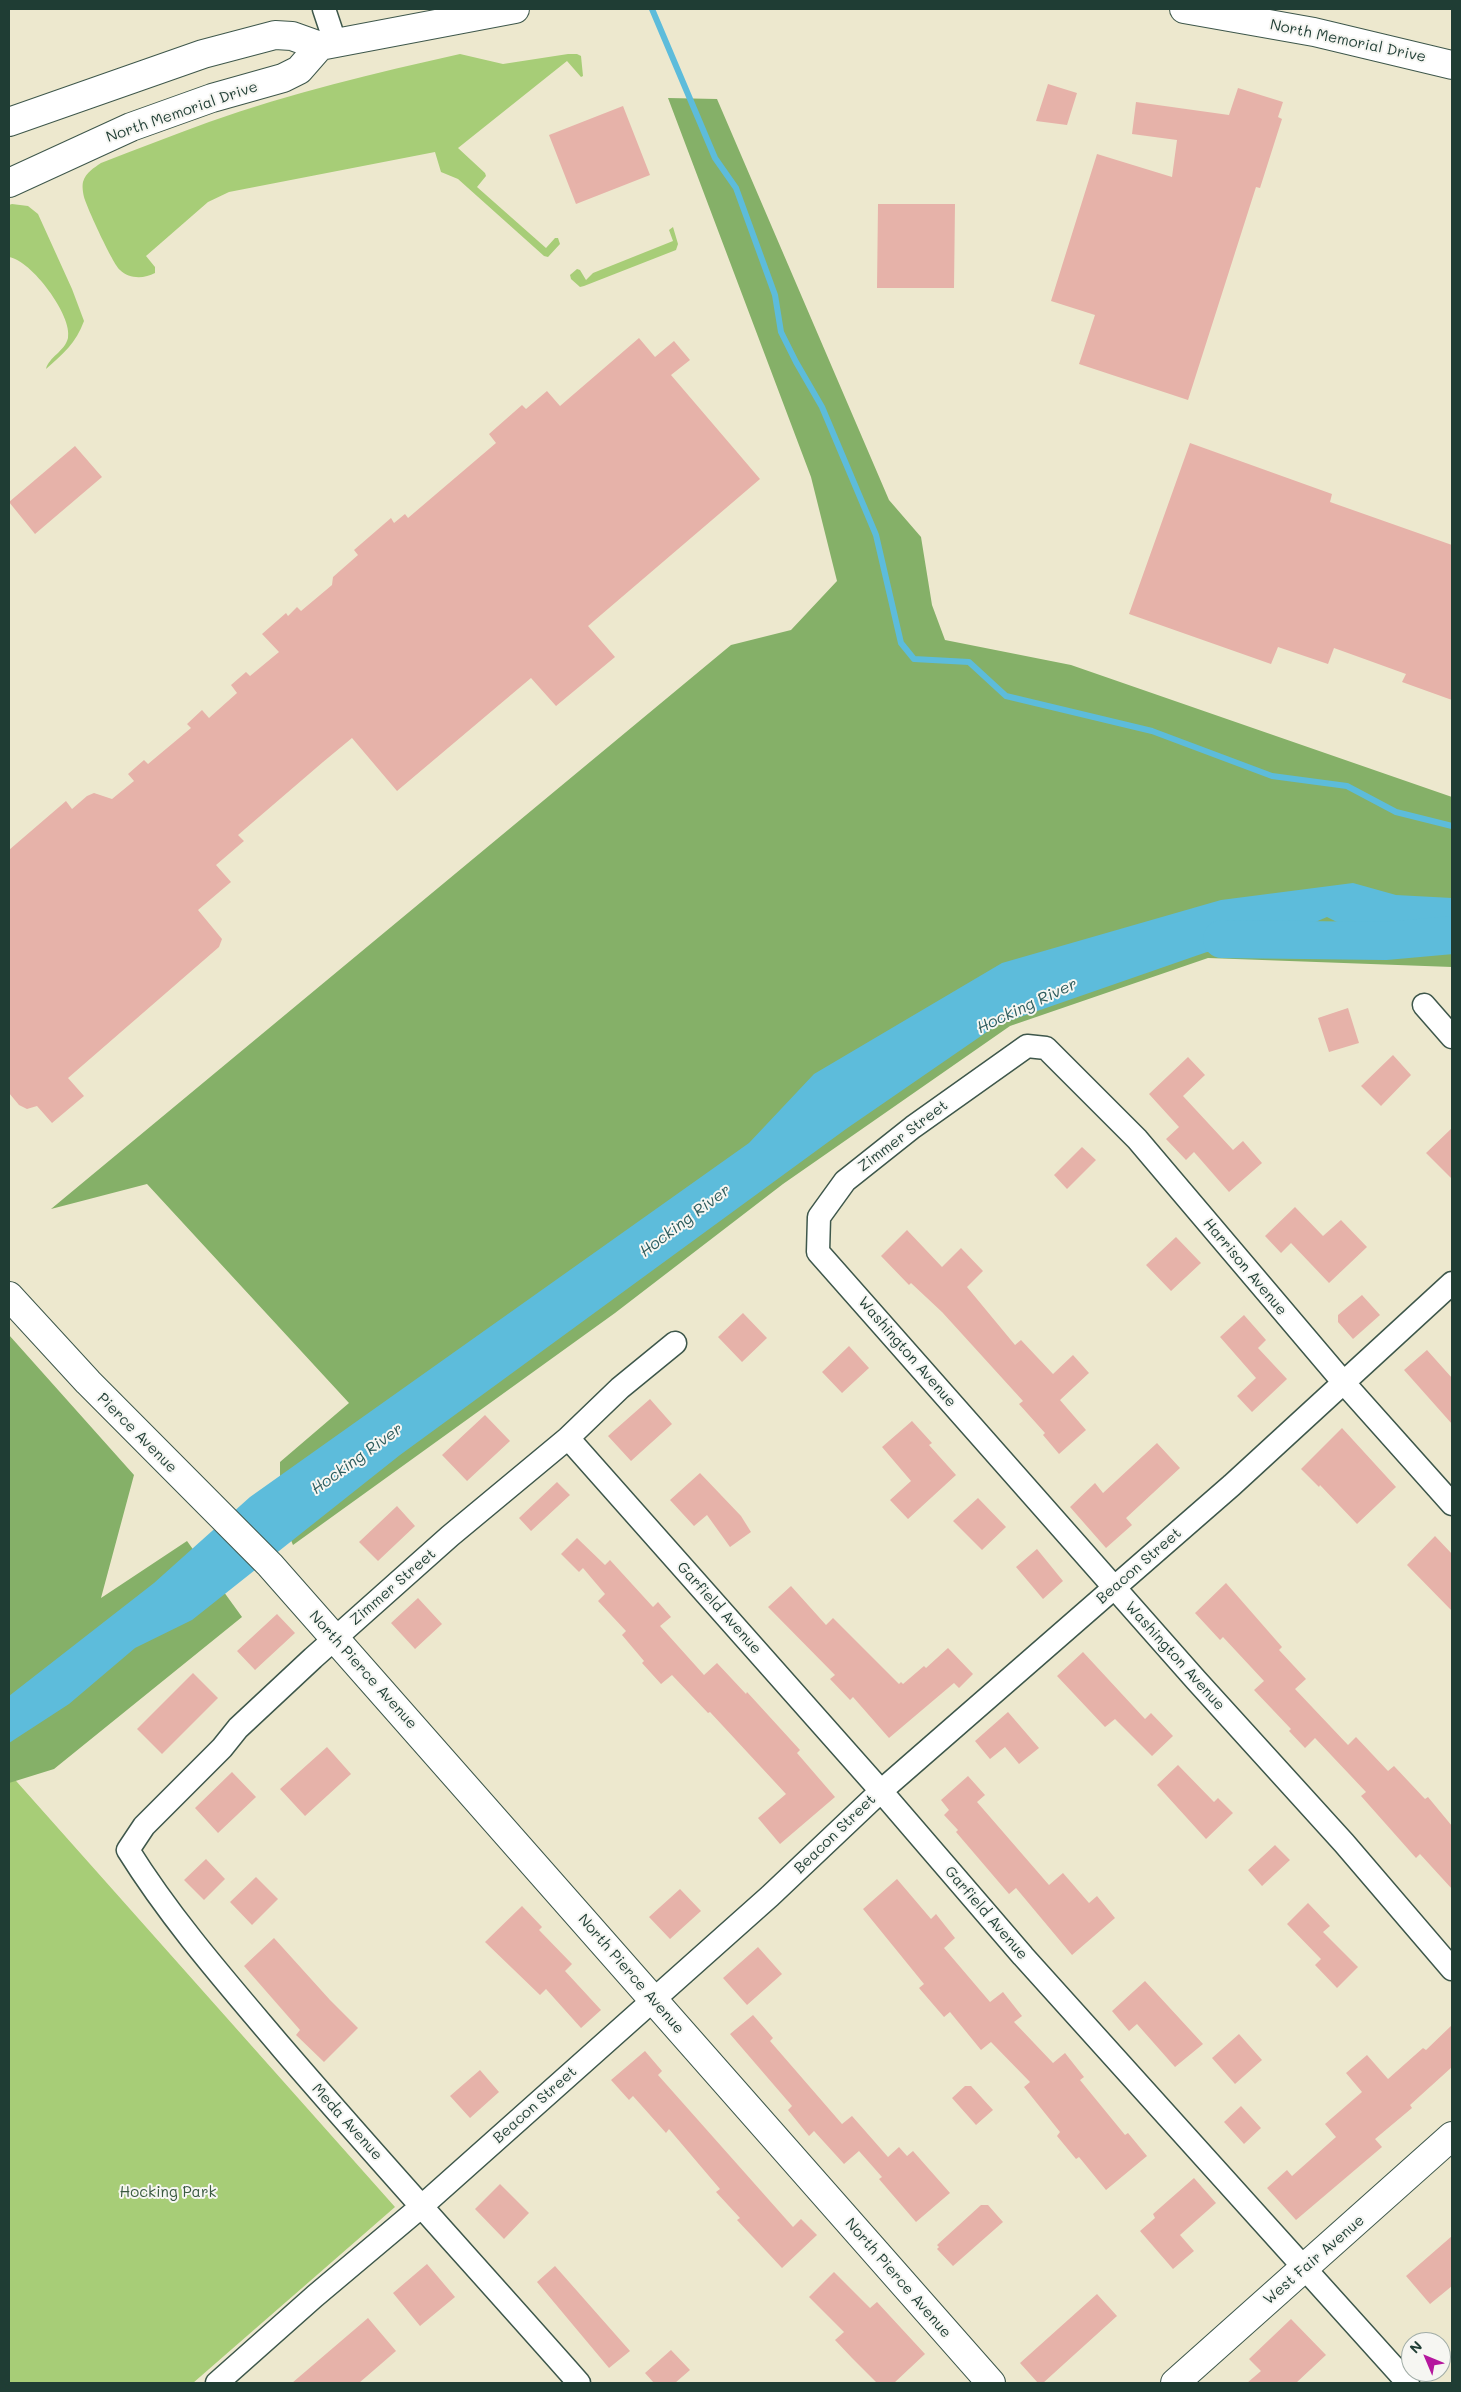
<!DOCTYPE html>
<html>
<head>
<meta charset="utf-8">
<style>
  body { margin:0 }
  #map { position:relative; width:1461px; height:2392px; overflow:hidden; background:#ede8ce; font-family:Mali,sans-serif }
  canvas { display:block }
  .frame { position:absolute; inset:0; border:10px solid #1f3d34; pointer-events:none }
  .north { position:absolute; left:1401px; top:2332px; width:50px; height:50px; box-sizing:border-box; background:#f6f6f2; border:1px solid #a0aca6; border-radius:50%; rotate:315deg; font-size:14px; font-weight:700; line-height:20px; text-align:center; color:#1f3d34 }
  .north::after { content:''; display:block; margin:auto; width:18px; height:22px; background:#b5179e; clip-path:polygon(50% 0,100% 100%,50% 72%,0 100%) }
</style>
</head>
<body>
<div id="map">
<canvas width="1461" height="2392"></canvas>
<div class="frame"></div>
<div class="north">N</div>
</div>
<script>
const context = document.querySelector('canvas').getContext('2d');
context.lineJoin = 'round';
function fill(path, color) { context.fillStyle = color; context.fill(path, 'evenodd'); }
function strokePath(path, color, width, dash) { context.strokeStyle = color; context.lineWidth = width; context.lineCap = dash ? 'butt' : 'round'; context.setLineDash(dash || []); context.stroke(path); }
function write(font, color, halo, rows, align = 'center') {
  context.font = font + ' Mali,sans-serif'; context.lineWidth = 4; context.setLineDash([]); context.textBaseline = 'middle'; context.strokeStyle = halo; context.fillStyle = color; for (const [text, x, y, turn = 0] of rows) {
    context.save(); context.translate(x, y); context.rotate((+turn || 0) * Math.PI / 180); context.textAlign = isNaN(turn) ? turn : align; if (halo) context.strokeText(text, 0, 0); context.fillText(text, 0, 0); context.restore();
  }
}
const green = new Path2D(`
  M460,54L503,64L568,54H577L581,56L583,76L581,77L567,61L458,148L485,173L486,176L477,187L546,248L555,238H558L560,244L548,257L544,256L458,179L441,172L435,152L229,192L208,202L146,256L155,267V273C144,279 129,279 120,270C113,264 87,208 84,197C83,193 82,186 83,182C86,172 94,168 101,163C137,149 173,135 209,122C291,93 375,73 460,54Z
  M12,204L28,206L38,214L72,289L84,321C76,343 63,354 46,369C49,357 65,351 68,338C73,316 31,260 9,257V205Z
  M673,227L678,244L676,250L584,286L580,287L571,279L570,275L577,269L580,270L586,280L593,273L673,241L669,230Z
  M9,1773L395,2207L193,2383H9Z`);
const forest = new Path2D(`
  M668,98L717,99L889,500L921,537L932,605L945,640L1071,665L1452,797V967L1208,958L1010,1026L783,1184L615,1313L293,1545L280,1514V1462L349,1403L147,1184L51,1209L731,645L791,630L837,581L811,477Z
  M9,1335L134,1475L101,1598L187,1541L242,1617L54,1769L9,1783Z`);
const water = new Path2D(`
  M1353,883L1396,895L1452,898V953L1418,951L1384,930L1351,929L1327,917L1245,952H1207L997,1025L846,1129L400,1455L192,1620L135,1648L69,1704L9,1743V1696L154,1583L250,1497L749,1143L814,1074L1002,963L1221,900Z`);
const stream = new Path2D(`
  M652,9L715,158L736,188L775,295L781,332L796,362L822,407L876,535L901,643L914,659L969,662L1006,696L1152,731L1272,776L1347,786L1396,812L1452,826`);
const river = new Path2D(`
  M1222,939L1385,941L1452,935`);
const building = new Path2D(`
  M1048,84L1077,93L1067,125L1036,121Z
  M1238,88L1283,102L1278,117L1282,119L1260,188L1256,187L1188,400L1079,364L1095,315L1051,301L1097,154L1172,177L1177,140L1132,134L1136,102L1229,115Z
  M623,106L650,175L576,204L549,135Z
  M878,204H955L954,288H877Z
  M639,338L655,357L674,341L690,360L671,375L760,479L588,626L615,657L556,706L531,678L397,791L352,738L323,762L238,835L244,841L216,865L231,882L198,910L222,939L219,947L68,1078L84,1096L52,1123L37,1106L27,1109L19,1105L9,1093V850L66,801L72,809L87,796L94,793L112,799L134,781L128,774L144,760L148,764L191,728L187,724L202,710L209,718L237,693L231,685L246,672L250,676L279,652L262,634L286,613L288,616L297,607L301,611L332,585L333,577L358,555L354,550L391,518L394,523L405,514L408,518L496,443L489,434L522,405L526,409L547,391L560,406Z
  M1190,443L1332,494L1330,502L1452,545V700L1402,682L1406,674L1334,648L1328,664L1278,647L1271,664L1129,614Z
  M75,446L102,477L35,534L9,502Z
  M1348,1008L1359,1043L1329,1052L1318,1018Z
  M1393,1055L1411,1075L1381,1106L1361,1086Z
  M1188,1057L1205,1075L1183,1096L1233,1150L1243,1141L1262,1163L1229,1192L1194,1152L1186,1160L1166,1139L1179,1127L1149,1094Z
  M1452,1128V1179L1426,1153Z
  M1082,1147L1096,1160L1067,1189L1054,1175Z
  M1295,1207L1323,1236L1341,1220L1367,1247L1329,1283L1291,1243L1281,1253L1265,1236Z
  M907,1230L942,1267L961,1248L983,1271L967,1287L1015,1345L1021,1340L1053,1374L1073,1355L1089,1373L1060,1400L1086,1430L1059,1454L1043,1435L1045,1433L1019,1404L1023,1401L942,1312L911,1283L909,1285L881,1256Z
  M1176,1237L1201,1263L1171,1291L1146,1265Z
  M1362,1295L1380,1315L1353,1339L1338,1322V1315Z
  M743,1313L767,1338L742,1362L718,1337Z
  M1244,1315L1266,1340L1258,1348L1287,1379L1252,1412L1237,1396L1256,1378L1220,1337Z
  M849,1346L869,1368L842,1393L822,1372Z
  M1427,1350L1452,1378V1424L1404,1370Z
  M650,1399L672,1424L631,1461L608,1436Z
  M485,1415L510,1441L467,1481L442,1455Z
  M912,1421L932,1443L929,1445L956,1475L908,1519L890,1500L911,1481L882,1447Z
  M1342,1428L1396,1487L1357,1524L1320,1485L1319,1487L1301,1469Z
  M1157,1443L1180,1468L1126,1518L1132,1525L1106,1548L1070,1507L1095,1483L1103,1493Z
  M700,1473L741,1516L751,1532L730,1547L707,1515L694,1526L670,1500Z
  M557,1482L570,1495L531,1531L519,1518Z
  M978,1498L1006,1527L982,1550L953,1521Z
  M397,1506L415,1526L378,1561L359,1542Z
  M1435,1536L1452,1554V1611L1407,1565Z
  M577,1538L605,1565L610,1560L653,1607L658,1602L671,1617L660,1626L704,1675L717,1663L746,1694L747,1692L800,1750L797,1753L835,1797L780,1844L758,1818L786,1794L710,1712L708,1713L672,1675L661,1684L642,1663L644,1661L622,1635L626,1631L598,1601L605,1594L583,1568L579,1572L561,1554Z
  M1037,1549L1063,1581L1043,1599L1016,1567Z
  M1226,1583L1282,1647L1279,1650L1306,1679L1295,1689L1348,1745L1356,1737L1388,1771L1394,1766L1425,1799L1428,1797L1452,1826V1889L1420,1854L1416,1858L1361,1796L1366,1792L1315,1738L1305,1748L1289,1731L1291,1729L1254,1690L1264,1681L1223,1637L1220,1640L1195,1613Z
  M791,1586L826,1625L833,1618L899,1684L901,1682L903,1684L924,1666L926,1668L948,1648L973,1674L959,1688L954,1683L889,1738L853,1697L850,1700L830,1679L835,1675L768,1607Z
  M418,1598L442,1624L415,1649L391,1623Z
  M277,1614L295,1633L255,1670L237,1651Z
  M1083,1652L1145,1719L1151,1713L1173,1736L1152,1756L1115,1719L1105,1727L1057,1676Z
  M193,1673L218,1698L162,1754L137,1729Z
  M1008,1712L1039,1748L1019,1764L1005,1747L990,1759L975,1741Z
  M327,1747L351,1774L305,1816L280,1789Z
  M1178,1765L1214,1802L1218,1798L1233,1813L1206,1839L1157,1785Z
  M232,1772L256,1797L218,1833L195,1808Z
  M968,1776L985,1795L977,1802L1049,1885L1063,1873L1089,1903L1097,1896L1115,1918L1072,1955L1016,1888L1009,1894L956,1832L958,1830L944,1815L949,1810L941,1800Z
  M1275,1845L1290,1860L1262,1886L1248,1870Z
  M206,1859L225,1879L204,1900L184,1880Z
  M256,1877L278,1899L252,1925L230,1902Z
  M897,1879L931,1919L936,1914L955,1938L944,1948L990,2002L1003,1992L1022,2016L1014,2022L1053,2063L1065,2053L1084,2077L1080,2080L1125,2135L1128,2133L1147,2156L1106,2190L1079,2157L1076,2159L1057,2136L1060,2132L1024,2087L1030,2082L991,2042L981,2050L950,2012L944,2017L919,1988L924,1984L863,1909Z
  M680,1889L701,1911L670,1939L649,1917Z
  M1308,1903L1330,1926L1323,1932L1358,1967L1337,1988L1315,1965L1321,1959L1287,1924Z
  M522,1906L542,1927L539,1930L572,1964L565,1971L601,2010L581,2028L546,1989L540,1995L485,1942Z
  M274,1938L330,2000L358,2028L324,2062L296,2035L300,2030L244,1966Z
  M758,1947L782,1974L747,2005L723,1978Z
  M1145,1981L1203,2044L1175,2067L1137,2024L1129,2031L1112,2011Z
  M753,2015L773,2038L770,2041L842,2124L852,2116L888,2157L899,2147L907,2156L913,2151L950,2193L916,2222L879,2179L882,2177L859,2151L844,2164L814,2131L809,2136L788,2110L792,2106L730,2034Z
  M1452,2025V2067L1410,2105L1412,2108L1375,2139L1382,2147L1296,2220L1267,2188L1287,2170L1292,2176L1336,2137L1325,2124L1362,2092L1346,2073L1367,2055L1388,2079L1423,2048L1426,2050Z
  M1239,2034L1262,2060L1235,2084L1212,2058Z
  M645,2051L662,2071L658,2075L793,2227L801,2219L817,2235L782,2268L737,2220L740,2218L716,2192L720,2189L669,2129L666,2133L633,2096L629,2100L611,2080Z
  M480,2070L499,2092L470,2118L450,2096Z
  M965,2086H971L993,2110L976,2125L952,2098Z
  M1241,2106L1261,2128L1244,2144L1224,2122Z
  M1194,2178L1216,2203L1180,2235L1194,2251L1173,2269L1140,2231L1155,2218L1153,2214Z
  M500,2184L529,2213L504,2239L475,2209Z
  M981,2205H988L1003,2222L953,2266L937,2249L939,2247L937,2245Z
  M1452,2236V2286L1430,2304L1406,2276Z
  M427,2264L455,2297L420,2326L393,2293Z
  M555,2266L630,2351L609,2368L537,2282Z
  M834,2272L870,2308L877,2302L925,2354L894,2383H877L852,2358L835,2340L844,2332L809,2297Z
  M1097,2294L1117,2316L1043,2383H1038L1020,2363Z
  M368,2318L396,2351L359,2383H292Z
  M1291,2319L1326,2355L1296,2383H1247L1261,2371L1249,2359Z
  M671,2350L690,2370L675,2383H654L645,2373Z`);
const minor = new Path2D(`
  M324,9L335,42
  M1424,1005L1452,1037
  M568,1438L881,1791L1023,1956L1408,2383
  M1452,1504L1344,1383L1137,1139L1046,1048L1027,1046L913,1127L845,1181L819,1217L818,1252L1196,1680L1344,1843L1452,1969
  M217,2383L315,2296L422,2206L770,1896L881,1791L1232,1485L1452,1283
  M579,2383C481,2272 380,2162 283,2049C229,1985 173,1922 128,1850L144,1826L222,1748L238,1728L313,1658L450,1536L568,1438L620,1388L675,1343`);
const tertiary = new Path2D(`
  M9,1296L88,1382L270,1565L991,2383
  M1175,2383L1452,2136`);
const primary = new Path2D(`
  M1184,9L1314,32L1452,65
  M9,122L203,54L275,35L292,36L320,46L515,9
  M9,183L131,127L212,98L283,78L299,70L320,46`);
const streetNames = [
  ["North Memorial Drive",1348,41,12],
  ["North Memorial Drive",182,112,-19],
  ["Zimmer Street",903,1136,-37],
  ["Harrison Avenue",1245,1267,50],
  ["Washington Avenue",907,1352,49],
  ["Pierce Avenue",137,1433,45],
  ["Beacon Street",1139,1566,-41],
  ["Zimmer Street",393,1587,-41],
  ["Garfield Avenue",719,1608,48],
  ["Washington Avenue",1175,1656,48],
  ["North Pierce Avenue",363,1670,48],
  ["Beacon Street",835,1834,-44],
  ["Garfield Avenue",986,1913,49],
  ["North Pierce Avenue",631,1974,49],
  ["Beacon Street",535,2105,-42],
  ["Meda Avenue",347,2122,48],
  ["West Fair Avenue",1314,2260,-41],
  ["North Pierce Avenue",898,2278,49]
];
const parkNames = [
  ["Hocking Park",168,2192]
];
const waterNames = [
  ["Hocking River",1027,1006,-25],
  ["Hocking River",685,1221,-37],
  ["Hocking River",357,1459,-36]
];
fill(green, '#a7cd77');
fill(forest, '#85b068');
fill(water, '#5dbcdb');
strokePath(stream, '#5dbcdb', 6);
strokePath(river, '#5dbcdb', 38);
fill(building, '#e6b2a9');
strokePath(minor, '#3e574b', 25);
strokePath(tertiary, '#3e574b', 30);
strokePath(primary, '#3e574b', 30);
strokePath(minor, '#fff', 22);
strokePath(tertiary, '#fff', 28);
strokePath(primary, '#fff', 28);
write('15px', '#1f3d34', '#f6f6f2', streetNames);
write('15px', '#3a5a41', '#f6f6f2', parkNames);
write('italic 16px', '#2e5d5e', '#f6f6f2', waterNames);
</script>
</body>
</html>
